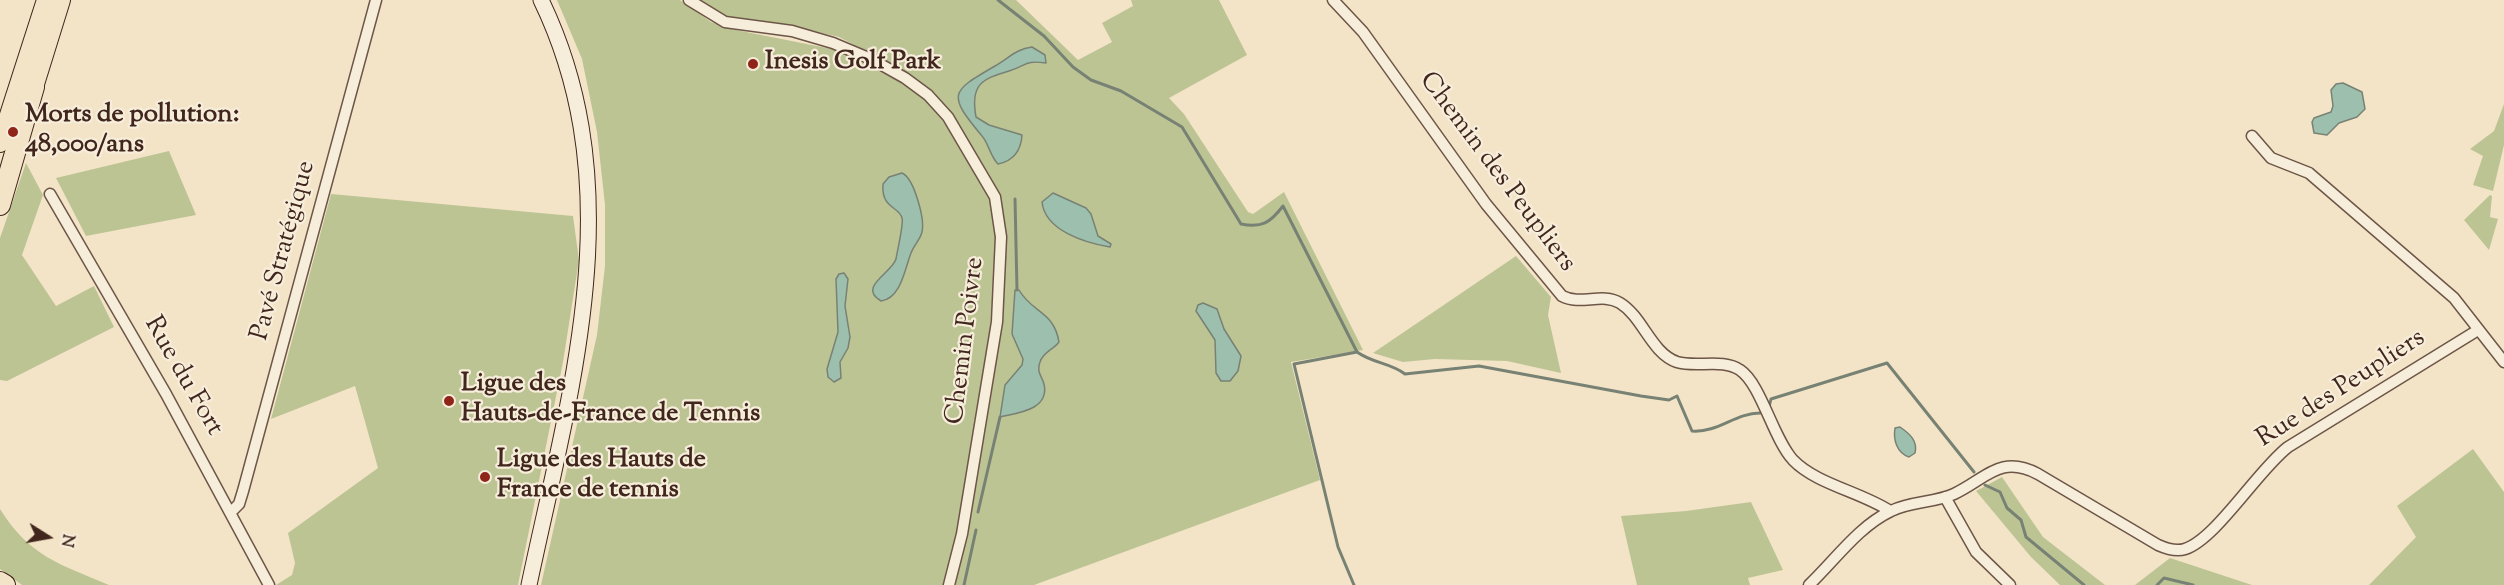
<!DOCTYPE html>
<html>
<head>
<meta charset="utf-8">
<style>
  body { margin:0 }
  #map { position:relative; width:2504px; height:585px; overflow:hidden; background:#f3e4c7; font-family:"Sorts Mill Goudy",serif }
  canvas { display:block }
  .north { position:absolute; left:18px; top:507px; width:60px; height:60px; -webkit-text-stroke:4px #f7eddb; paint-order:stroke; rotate:101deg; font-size:16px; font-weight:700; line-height:24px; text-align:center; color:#40261c }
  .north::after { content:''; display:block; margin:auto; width:21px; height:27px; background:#40261c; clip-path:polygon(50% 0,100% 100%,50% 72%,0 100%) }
</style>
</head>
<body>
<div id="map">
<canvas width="2504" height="585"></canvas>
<div class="north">N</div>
</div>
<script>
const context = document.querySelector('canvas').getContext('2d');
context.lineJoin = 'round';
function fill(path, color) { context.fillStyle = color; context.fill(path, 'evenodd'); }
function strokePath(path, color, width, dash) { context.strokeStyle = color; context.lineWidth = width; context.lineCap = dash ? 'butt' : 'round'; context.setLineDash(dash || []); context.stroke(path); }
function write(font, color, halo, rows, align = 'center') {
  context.font = font + ' "Sorts Mill Goudy",serif'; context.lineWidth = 4.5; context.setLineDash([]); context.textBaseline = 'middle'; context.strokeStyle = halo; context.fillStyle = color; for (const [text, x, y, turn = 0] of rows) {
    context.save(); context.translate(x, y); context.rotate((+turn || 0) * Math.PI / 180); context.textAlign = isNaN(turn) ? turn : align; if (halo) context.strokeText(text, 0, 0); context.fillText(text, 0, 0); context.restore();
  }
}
const green = new Path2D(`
  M557,0H680L711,22L731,29L837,50L930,97L936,94L891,64L839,37L795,27L725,17L697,0H1016L1078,60L1112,42L1102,23L1133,6L1131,0H1219L1247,55L1169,98L1184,114L1248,212L1253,214L1284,192L1363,350L1291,362L1320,480L1034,585H541L597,335L605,266V205L597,132L582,59Z
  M2504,104V145L2493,191L2473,185L2483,156L2470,149L2494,131Z
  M169,151L196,215L86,236L56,178Z
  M26,163L43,195L22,255L56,306L94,286L114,327L7,381L0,380V238Z
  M331,194L573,216L579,260L563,362L518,585H276L292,575L295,563L288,533L378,468L355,386L271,419Z
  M2490,195L2492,196L2490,217L2498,219L2489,250L2464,220Z
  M1516,256L1551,297L1548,315L1561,373L1507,361L1435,359L1403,362L1373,353Z
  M2473,449L2504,492V585H2369L2416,537L2397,506Z
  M2002,477L2043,537L2105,585H2060L2031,557L1976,491Z
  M1751,502L1783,570L1748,578L1750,585H1637L1621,516L1686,511Z
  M0,509C30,557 60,564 109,585H22L0,569Z
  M2170,558L2252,585H2135Z`);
const water = new Path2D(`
  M1032,47L1045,55L1046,63C1024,60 1028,65 1009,71C982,79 970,84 976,117L989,125L1022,135C1021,151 1013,161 998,164C990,156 989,144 982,136C947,94 950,92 995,66C1009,58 1016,49 1032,47Z
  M2343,83L2362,92L2365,109L2357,117L2339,123L2327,135L2314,133L2312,122L2314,118L2331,112L2333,106L2331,90L2336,84Z
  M902,173C914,178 925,219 922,232C920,240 914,245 911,253C905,268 901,299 881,301C857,287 892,273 896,259C897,252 904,223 902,218C899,206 881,209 883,184L889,177Z
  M1053,193L1086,208L1091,214L1098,236L1111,244L1110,247C1086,243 1045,231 1042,202Z
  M844,273L848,279L845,306L850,337L848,348L840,362L841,378L834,382L828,377L827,369L838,332L836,279L839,274Z
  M1015,290H1019C1032,313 1054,311 1059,342C1053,350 1043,352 1040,362C1036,372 1042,376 1044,384C1050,410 1017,413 1000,417L1005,385L1022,365L1023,359L1012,334Z
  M1203,303L1217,309L1224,329L1241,356L1238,371L1230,381H1221L1216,373L1215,340L1196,311L1198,305Z
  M1900,427C1910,434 1918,441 1915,453L1909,457C1897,453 1893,440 1895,428Z`);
const stream = new Path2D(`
  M998,0L1044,36L1073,67L1091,80L1121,91L1182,127L1241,224C1262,228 1270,223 1283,206L1357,352C1372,363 1391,363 1405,374L1479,366L1641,396L1669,400L1677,396L1692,431C1718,433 1735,413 1760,413
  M1015,199L1017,290
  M1769,407L1771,399L1887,363L1974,472
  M1985,485L2000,492L2007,508L2021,520L2026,537L2084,585
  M978,512L1000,417
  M964,585L976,530
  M1354,585L1338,547L1294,364L1357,352
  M2157,585L2164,578L2193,585`);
const minor = new Path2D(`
  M689,0L725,22L792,31L833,43L871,59L905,78L928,95L948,117L995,197L1001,237L997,322L962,534L949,585
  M1333,0L1363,32L1486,204L1562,296C1581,306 1602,292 1620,303C1643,317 1651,353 1677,362C1696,368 1723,358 1740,370C1761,384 1773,438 1793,460C1816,484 1861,492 1890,511
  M2252,136L2271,158L2309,173L2454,298L2504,362
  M50,194L166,394L269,585
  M1945,497L1976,552L2010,585
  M232,511L239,504L243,491L376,0
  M1809,585C1835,560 1859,526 1891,511C1911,501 1934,503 1954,494C1986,479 2000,454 2038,474L2158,545C2167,549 2176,552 2185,549C2216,539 2258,470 2288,447L2478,330`);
const secondary = new Path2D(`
  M529,585C570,391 633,190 541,0`);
const trunk = new Path2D(`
  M30,100L61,0
  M0,143L46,0`);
const motorway = new Path2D(`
  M0,205L34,87
  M0,582L5,585`);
const markers = [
  [753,64,6,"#8f2418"],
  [13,132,6,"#8f2418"],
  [449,401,6,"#8f2418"],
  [485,477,6,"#8f2418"]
];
const poiNames = [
  ["Inesis Golf Park",765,64],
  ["Morts de pollution:",25,117],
  ["48,000/ans",25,147],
  ["Ligue des",461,386],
  ["Hauts-de-France de Tennis",461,416],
  ["Ligue des Hauts de",497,462],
  ["France de tennis",497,492]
];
const streetNames = [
  ["Chemin des Peupliers",1496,173,53],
  ["Pavé Stratégique",285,251,-75],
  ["Chemin Poivre",967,341,-83],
  ["Rue du Fort",182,377,60],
  ["Rue des Peupliers",2342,390,-33]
];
fill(green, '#bdc494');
fill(water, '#9dbfae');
strokePath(water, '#788274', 1.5);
strokePath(stream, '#788274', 3);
strokePath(minor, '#6d5647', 13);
strokePath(secondary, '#40261c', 17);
strokePath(trunk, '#40261c', 20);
strokePath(motorway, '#40261c', 22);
strokePath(minor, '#f7eddb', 10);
strokePath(secondary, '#f7eddb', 15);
strokePath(trunk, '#f3e4c7', 18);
strokePath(motorway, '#f3e4c7', 20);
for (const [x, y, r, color] of markers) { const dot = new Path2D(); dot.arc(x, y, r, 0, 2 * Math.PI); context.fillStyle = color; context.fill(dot); strokePath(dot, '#f7eddb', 2); }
write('bold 26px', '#40261c', '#f7eddb', poiNames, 'left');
write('26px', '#40261c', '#f7eddb', streetNames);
</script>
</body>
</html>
